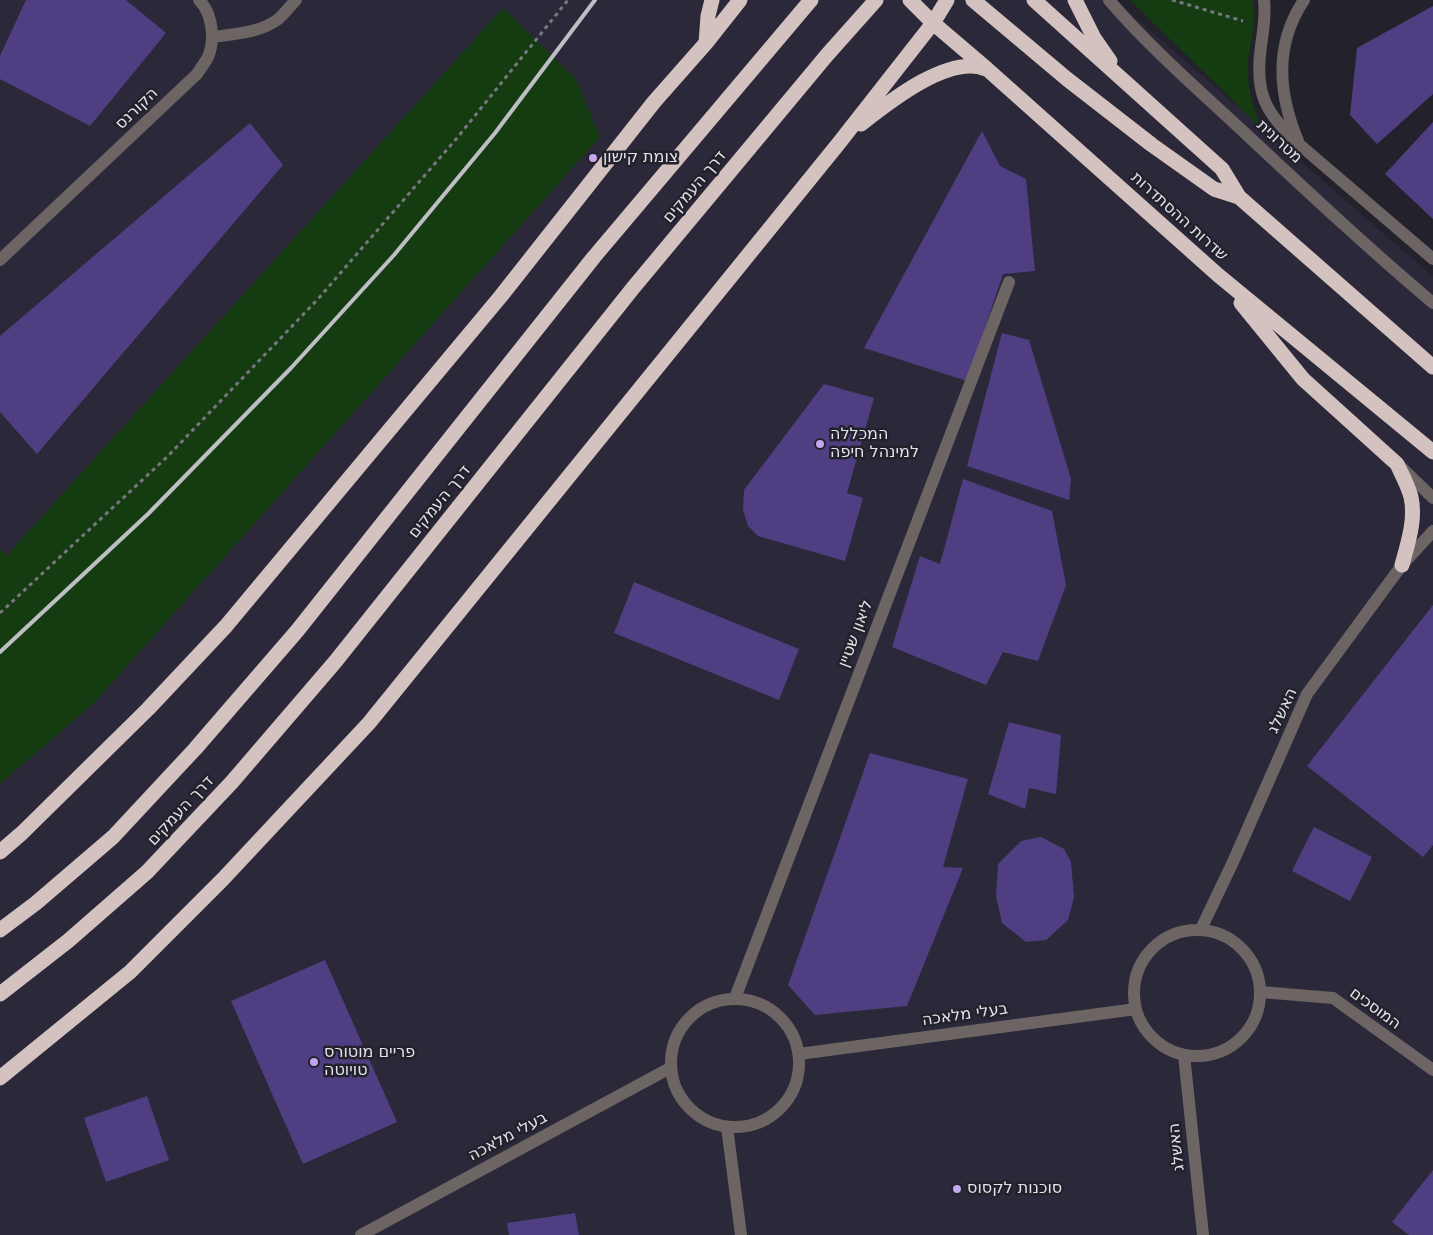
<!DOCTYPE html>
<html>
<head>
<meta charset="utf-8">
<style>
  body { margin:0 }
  canvas { display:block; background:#23222c }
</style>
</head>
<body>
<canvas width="1433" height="1235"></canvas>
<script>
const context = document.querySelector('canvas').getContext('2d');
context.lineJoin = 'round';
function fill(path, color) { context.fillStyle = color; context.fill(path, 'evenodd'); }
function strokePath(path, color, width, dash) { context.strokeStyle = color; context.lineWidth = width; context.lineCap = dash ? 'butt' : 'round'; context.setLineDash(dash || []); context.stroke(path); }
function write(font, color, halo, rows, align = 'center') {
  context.font = font + ' "DejaVu Sans","Noto Sans Hebrew",sans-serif'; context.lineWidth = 5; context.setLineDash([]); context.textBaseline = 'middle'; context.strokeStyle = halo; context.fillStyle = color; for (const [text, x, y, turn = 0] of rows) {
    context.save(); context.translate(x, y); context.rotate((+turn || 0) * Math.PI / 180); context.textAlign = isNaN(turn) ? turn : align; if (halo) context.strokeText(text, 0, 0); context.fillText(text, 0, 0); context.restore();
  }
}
const built = new Path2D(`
  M0,0H1115L1433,277V1235H0Z`);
const green = new Path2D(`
  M1130,0H1252C1259,19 1250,42 1248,61C1246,85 1253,108 1262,129Z
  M503,8L576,79L600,137L94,703L0,784V549L6,556Z`);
const building = new Path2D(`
  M26,0H126L166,33L90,126L0,79V56Z
  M1433,6V94L1377,144L1350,115L1357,48Z
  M1433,122V219L1385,174Z
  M250,123L283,165L37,454L0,412V336Z
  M982,131L1000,166L1026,179L1035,271L1003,274L967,381L864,348Z
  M1002,333L1029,340L1071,479L1069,500L967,466Z
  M824,384L874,398L847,493L863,498L845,561L758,536L748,526L743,510L744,490Z
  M963,479L1052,511L1066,585L1038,661L1003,652L986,685L892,647L920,556L940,564Z
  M634,582L799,649L779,700L614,633Z
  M1433,605V845L1423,857L1307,766Z
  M1009,722L1061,735L1056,794L1029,788L1025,809L988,794Z
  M870,753L968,779L943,867L963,868L907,1006L815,1015L788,985Z
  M1314,827L1372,857L1350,901L1292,871Z
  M1041,837L1064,849L1071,862L1074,897L1068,920L1046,940L1026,942L1002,923L996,896L998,864L1021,841Z
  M325,960L397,1122L303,1164L231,1001Z
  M147,1096L169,1160L106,1182L84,1118Z
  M1433,1170V1235H1409L1392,1222Z
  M575,1213L579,1235H509L507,1223Z`);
const path = new Path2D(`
  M1172,0L1243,21
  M0,613L168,456L318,299L457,138L568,0`);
const minor = new Path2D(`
  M1109,0C1151,49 1200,91 1247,135C1308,192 1369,249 1433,303
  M1264,0C1266,16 1263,31 1261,46C1254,95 1266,113 1300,145L1433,259
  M213,37C234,34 259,33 277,20C284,15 290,6 296,0
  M1298,141C1278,93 1274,45 1304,0
  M0,260L197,74C200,69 205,63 208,57C215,40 213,14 199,0
  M1401,467L1433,498
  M1201,929L1233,862L1307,694L1402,565L1433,531
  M1134 993a63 63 0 1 1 126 0a63 63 0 1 1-126 0Z
  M1261,992L1333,998L1433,1070
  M735,998L1009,282
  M671 1063a64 64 0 1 1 128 0a64 64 0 1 1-128 0Z
  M799,1054L1136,1009
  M1184,1055L1203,1235
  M727,1127L741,1235
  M361,1235L670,1068`);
const highway = new Path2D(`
  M910,0L933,23L987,69L1218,275L1433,452
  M973,0L1067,79L1152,145L1214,189L1239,197
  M1034,0L1222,169L1239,197L1433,367
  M1075,0L1094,38L1110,61
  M706,43L708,16L712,0
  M861,124C889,102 949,54 986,69
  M1241,303L1303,379L1397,464C1402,475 1408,485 1411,497C1416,519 1408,543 1402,565
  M0,852L22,833L148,709L226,626L501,296L654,102L706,43L740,0
  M0,930L36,903L113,837L195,749L297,631L594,257L811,0
  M0,994L68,941L147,872L232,782L335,662L633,288L827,55L876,0
  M0,1078L130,972L223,879L369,723L839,143L933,23L947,0`);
const rail = new Path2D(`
  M0,652L148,514L291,368L394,255L495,133L595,0`);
const markers = [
  [593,158,5,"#c6a6f0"],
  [820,444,5,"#c6a6f0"],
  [314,1062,5,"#c6a6f0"],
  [957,1189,5,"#c6a6f0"]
];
const streetNames = [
  ["הקורנס",137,109,-44],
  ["מטרונית",1279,142,43],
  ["דרך העמקים",695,187,-50],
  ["שדרות ההסתדרות",1179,217,42],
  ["דרך העמקים",440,502,-51],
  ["ליאון שטיין",856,634,-69],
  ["האשלג",1283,711,-65],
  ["דרך העמקים",181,811,-47],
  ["המוסכים",1375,1009,36],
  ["בעלי מלאכה",965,1015,-8],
  ["בעלי מלאכה",508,1137,-28],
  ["האשלג",1177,1147,-96]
];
const poiNames = [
  ["צומת קישון",603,158],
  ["המכללה",830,435],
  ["למינהל חיפה",830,453],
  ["פריים מוטורס",324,1053],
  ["טויוטה",324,1071],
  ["סוכנות לקסוס",967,1189]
];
fill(built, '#2b2939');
fill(green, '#153c11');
fill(building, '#4f3f82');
strokePath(path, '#77777f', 3, [4, 4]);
strokePath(minor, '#6c6564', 12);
strokePath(highway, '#d3c2bf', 15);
strokePath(rail, '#bebec5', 4);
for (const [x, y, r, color] of markers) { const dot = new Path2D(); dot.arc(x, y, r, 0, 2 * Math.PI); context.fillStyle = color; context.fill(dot); strokePath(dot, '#23222c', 2); }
write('16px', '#e2e2e9', '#23222c', streetNames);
write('16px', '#e2e2e9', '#23222c', poiNames, 'left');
</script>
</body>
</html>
